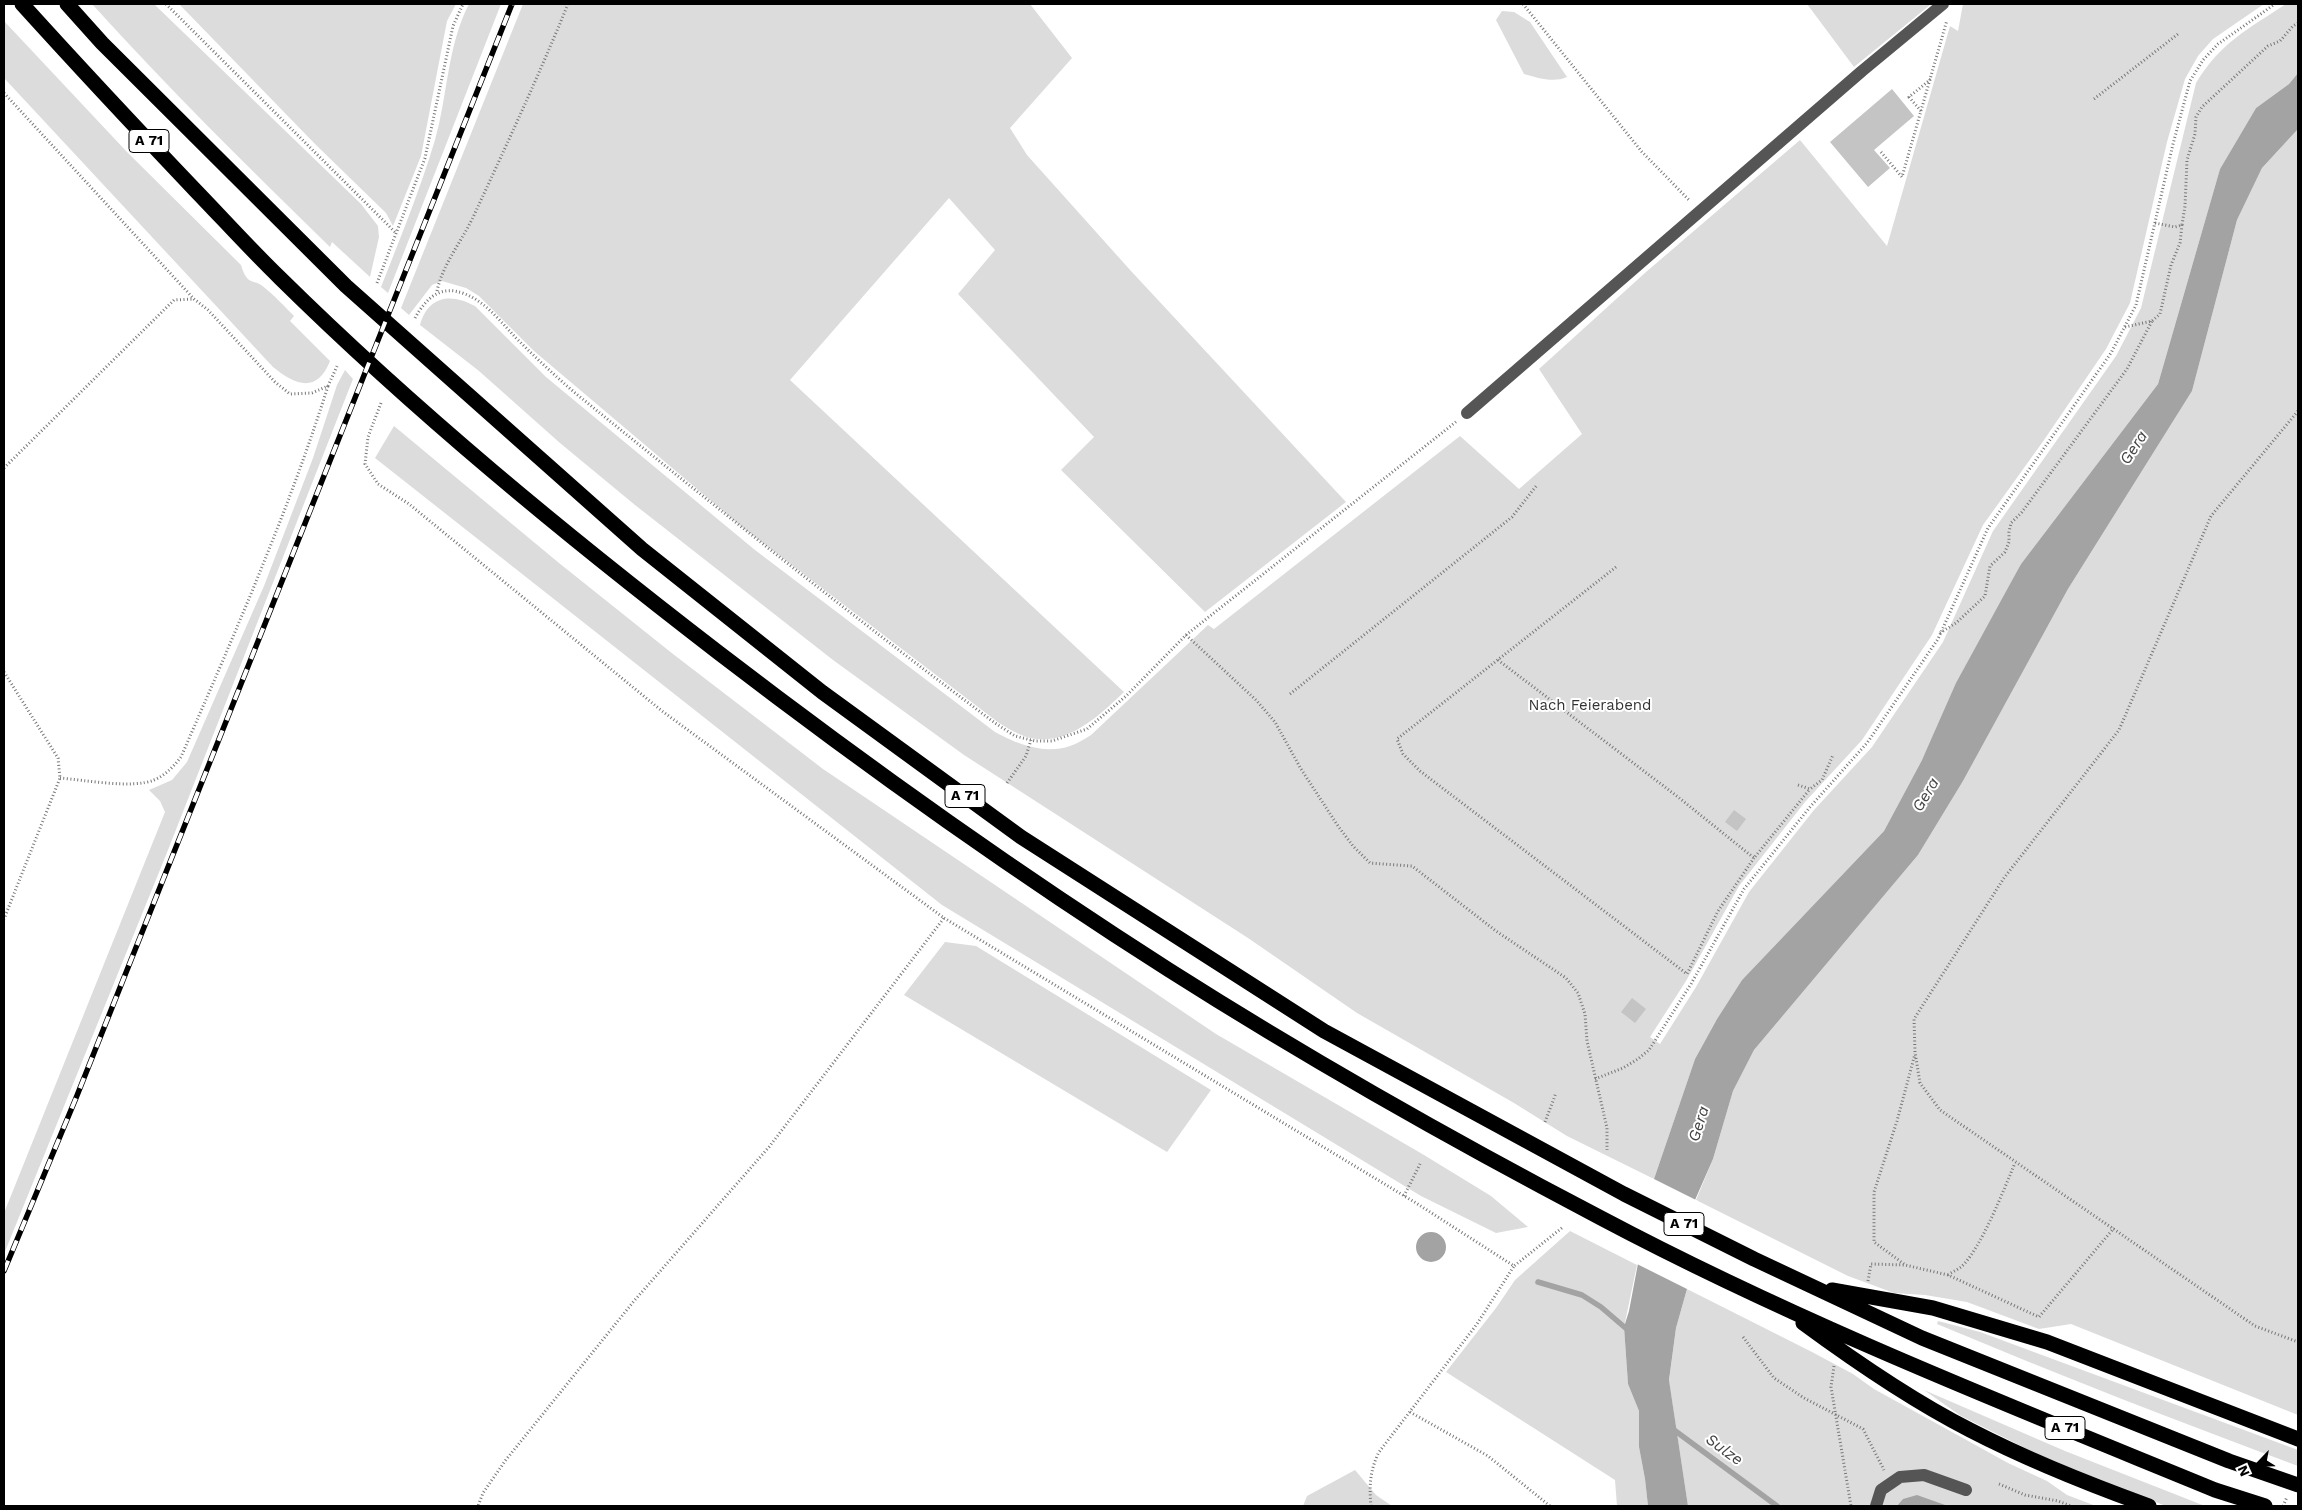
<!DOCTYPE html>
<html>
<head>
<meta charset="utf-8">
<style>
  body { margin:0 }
  #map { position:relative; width:2302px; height:1510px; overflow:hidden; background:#fff; font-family:"Work Sans",sans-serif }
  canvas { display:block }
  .frame { position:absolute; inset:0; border:5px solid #000; pointer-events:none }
  .north { position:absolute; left:2232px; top:1440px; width:50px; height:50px; -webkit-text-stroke:4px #fff; paint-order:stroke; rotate:246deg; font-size:14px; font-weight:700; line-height:20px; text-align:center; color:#000 }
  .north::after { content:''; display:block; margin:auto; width:18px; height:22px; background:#000; clip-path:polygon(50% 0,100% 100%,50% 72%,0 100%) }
</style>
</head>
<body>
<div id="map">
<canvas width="2302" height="1510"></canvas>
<div class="frame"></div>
<div class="north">N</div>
</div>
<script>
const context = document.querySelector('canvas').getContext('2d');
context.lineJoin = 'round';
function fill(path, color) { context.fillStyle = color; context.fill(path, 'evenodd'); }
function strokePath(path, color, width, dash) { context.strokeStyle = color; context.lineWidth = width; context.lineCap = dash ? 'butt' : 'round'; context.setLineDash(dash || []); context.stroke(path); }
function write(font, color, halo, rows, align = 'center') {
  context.font = font + ' "Work Sans",sans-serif'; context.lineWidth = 4; context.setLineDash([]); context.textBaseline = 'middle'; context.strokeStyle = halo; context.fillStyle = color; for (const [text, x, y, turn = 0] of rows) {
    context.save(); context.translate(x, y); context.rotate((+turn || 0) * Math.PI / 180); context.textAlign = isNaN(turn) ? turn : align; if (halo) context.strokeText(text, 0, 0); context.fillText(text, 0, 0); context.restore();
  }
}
const green = new Path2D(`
  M92,4H154L361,204L378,226L379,237L370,277L332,242L330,247C249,168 168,88 92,4Z
  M179,4H456L447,21L421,156L393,226L386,213L315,144Z
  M469,4H501L388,293L381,287C400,239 420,190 435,140C448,94 447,47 469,4Z
  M523,4H1030L1072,58L1010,128L1027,155L1131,271L1346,502L1205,612L1061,470L1094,437L958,294L995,250L949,198L790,380L1124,692C1097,718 1060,753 1019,734C1012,731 1006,727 999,723L742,527L534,351L479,296L466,288L442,281L432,285L409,315L401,308Z
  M1807,4H1929L1930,5L1854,67Z
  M1963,4H2264L2213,39L2198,56L2185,79L2167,142L2130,303L2106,349L2044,440L1983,525L1932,635L1862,740L1805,802L1739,886L1686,981L1650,1037L1660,1044L1696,987L1749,892L1814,810L1872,747L1943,642L1993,531L2116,356L2141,308L2196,83C2220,43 2248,29 2286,4H2298V73L2289,84L2256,108L2220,169L2158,384L2021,564L1922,760L1884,831L1742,980L1717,1019L1695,1059L1654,1179L1567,1136L1514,1103L1357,1013L1248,938L964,755L833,660L635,505L560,443L479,371L420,325C428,295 452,293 475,306L546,377L755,550L995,732C1017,744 1045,755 1070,746C1077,744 1084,739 1091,735L1208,625L1214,629L1460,436L1519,489L1582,434L1539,369L1646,272L1800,140L1887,246L1950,26L1958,31Z
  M1502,11L1514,12L1530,22L1567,77C1554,83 1538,78 1524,74L1496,20Z
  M4,21L127,152L241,265C248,288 253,277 265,288C275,296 285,307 294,316L290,321L330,361C317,394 295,385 273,367L4,78Z
  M2298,129V1415L2071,1324L2039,1329L1967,1302L1925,1295L1894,1293L1848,1276L1696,1200L1713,1159L1733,1091L1754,1050L1918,855L1963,781L2068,589L2192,391L2237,220L2262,168Z
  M345,370L353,379L166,855L4,1254V1213L165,812L160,801L149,790L172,780L187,762L264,586L313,458L337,385Z
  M394,426L559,563L673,654L823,769L1216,1034L1424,1155L1491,1196L1528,1227L1496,1233L1421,1196L942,905L375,458Z
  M945,942L976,946L1211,1090L1167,1152L904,995Z
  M1570,1231L1637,1265L1624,1327L1628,1384L1639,1411V1447L1645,1479L1648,1506H1617L1615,1480L1446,1372L1496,1308L1515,1280Z
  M1687,1289L1812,1352L1853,1374L1874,1389L2008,1463L2047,1481L2067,1495L2096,1506H1688L1669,1381L1676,1328Z
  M1938,1321L1980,1332L2298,1450V1466C2177,1421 2056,1374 1937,1324Z
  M1924,1390L2065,1451L2205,1506H2166L2109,1484L2033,1452L1961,1416Z
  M1355,1470L1376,1495L1392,1506H1303L1307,1496Z`);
const water = new Path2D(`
  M2298,73V129L2262,168L2237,220L2192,391L2068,589L1963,781L1918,855L1754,1050L1733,1091L1713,1159L1695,1200L1687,1289L1676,1328L1669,1380L1688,1506H1648L1645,1479L1639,1447V1411L1628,1384L1624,1327L1629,1311L1654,1179L1695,1059L1717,1019L1742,980L1884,831L1922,760L1956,683L2021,564L2158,384L2220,169L2256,108L2289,84Z
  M1416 1247a15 15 0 1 1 30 0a15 15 0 1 1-30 0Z
  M1917,1495L1948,1506H1897L1903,1499Z`);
const pier = new Path2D(`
  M1652,1178L1698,1201L1689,1290L1635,1263Z`);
const stream = new Path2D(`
  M1538,1282L1582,1295L1601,1307L1629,1331
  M1670,1427L1777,1506`);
const building = new Path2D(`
  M1892,89L1914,116L1874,150L1890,168L1868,187L1830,142Z
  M1734,810L1746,819L1737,831L1725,822Z
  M1632,998L1646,1009L1635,1023L1621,1012Z`);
const path = new Path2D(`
  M166,4L396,233
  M1523,4L1642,152L1689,200
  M4,93L194,299L208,310L275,382L290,394L312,393L328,386L338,364
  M2094,99L2178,34
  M1921,111L1909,97L1931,79
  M1881,152L1902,177L1947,20
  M2155,223L2175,227L2182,225L2185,206L2187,160L2195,134L2196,117L2202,107L2268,46L2280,41L2293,26L2298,23
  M377,283L425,158L453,26L463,4
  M437,291C443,263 463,240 475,213C507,144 539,75 568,4
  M415,318C426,298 441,284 465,294C486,302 501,322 516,338C535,357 554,375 574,392C713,505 852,616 995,723L1015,736L1035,741H1052L1087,729L1126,696L1186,635L1457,421
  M2125,327L2152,321L2160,314L2171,265L2180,243L2182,225
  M381,403L368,437L365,464L378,484L409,504L662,711L944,918L769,1147L634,1301L505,1461L483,1493L478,1506
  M2298,411L2211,516L2119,730L2004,878L1914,1019L1915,1052L1920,1083L1940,1110L2255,1326L2298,1342
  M4,468L174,300L193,299
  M1616,567L1397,739L1403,754L1420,771L1687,974L1718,911L1754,858
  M1940,633L1956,623L1985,596L1990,566L2005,552L2009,542V532L2011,523L2022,512L2127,369L2152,321
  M1186,635L1256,700L1275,722L1301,769L1338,826L1353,846L1370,863L1412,866L1496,931L1566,978L1578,993L1585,1014L1587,1041L1607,1128V1150
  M1498,660L1678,797L1754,858L1810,789
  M4,672L58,758L60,778L4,919
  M1290,694L1512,517L1537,485
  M60,778C85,780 133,789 154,780C166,775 174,766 181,757C234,635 288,513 328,386
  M1007,783L1026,756L1031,740
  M1798,785L1810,789L1822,780L1833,755
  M944,918L1416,1203L1514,1266L1563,1227
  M1595,1079L1623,1068L1638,1059L1649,1050L1691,984L1744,889L1810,807L1867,743L1938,639L1988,528L2111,353L2136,305L2173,144L2190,81L2203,60L2218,44L2275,4
  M1545,1122L1556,1093
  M1404,1196L1421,1162
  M1904,1264L1874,1242V1192L1897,1121L1915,1054
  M1948,1275C1952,1272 1957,1270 1961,1267C1980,1251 2005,1187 2015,1163
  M1868,1281L1871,1264L1905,1265L1948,1275L2039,1317L2114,1228
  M1743,1337L1774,1378L1804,1398L1863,1429L1884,1470
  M1834,1366L1831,1387L1851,1506
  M1410,1412L1488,1456L1550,1506
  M1999,1484L2025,1495L2058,1501L2071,1506
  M1371,1506C1369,1486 1370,1470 1379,1452L1477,1324L1514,1266
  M2283,1506L2287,1497`);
const minor = new Path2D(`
  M1467,413L1862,71L1943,4
  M1876,1506L1881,1490L1900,1477L1924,1475L1966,1490`);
const highway = new Path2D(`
  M22,4C79,67 137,129 196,191C224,220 251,250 280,278C417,413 567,536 719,653C865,765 1015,872 1169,970C1309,1059 1454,1141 1601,1218C1799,1323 2008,1405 2215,1490L2265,1506
  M67,4L102,43L346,286L642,549L822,692L1021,837L1324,1031L1624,1194L1754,1259L1922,1338L2229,1461L2298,1485
  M1832,1290L1933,1308L2047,1342L2298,1439
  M1803,1323C1856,1362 1911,1400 1970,1430C2028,1460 2088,1484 2149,1506`);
const rail = new Path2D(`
  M4,1271L76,1098L512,4`);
const shields = [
  [149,141,40],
  [965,796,40],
  [1684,1224,40],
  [2065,1428,40]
];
const shieldNames = [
  ["A 71",149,141],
  ["A 71",965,796],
  ["A 71",1684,1224],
  ["A 71",2065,1428]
];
const parkNames = [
  ["Nach Feierabend",1590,706]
];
const waterNames = [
  ["Gera",2134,448,-57],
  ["Gera",1926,795,-59],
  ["Gera",1699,1124,-73],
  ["Sulze",1724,1450,36]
];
fill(green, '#dcdcdc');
fill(water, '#a3a3a3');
fill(pier, '#fff');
strokePath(stream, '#a3a3a3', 5.5);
fill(building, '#c4c4c4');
strokePath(path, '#777', 3, [1, 2.5]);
strokePath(minor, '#555', 12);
strokePath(highway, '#000', 15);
strokePath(rail, '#000', 5.5);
strokePath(rail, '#fff', 4, [11]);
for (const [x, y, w] of shields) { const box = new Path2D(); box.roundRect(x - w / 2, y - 11.5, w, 23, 4); context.fillStyle = '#fff'; context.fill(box); strokePath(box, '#000', 1); }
write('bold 14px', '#000', null, shieldNames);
write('15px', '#333', '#fff', parkNames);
write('italic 16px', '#444', '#fff', waterNames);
</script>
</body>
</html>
